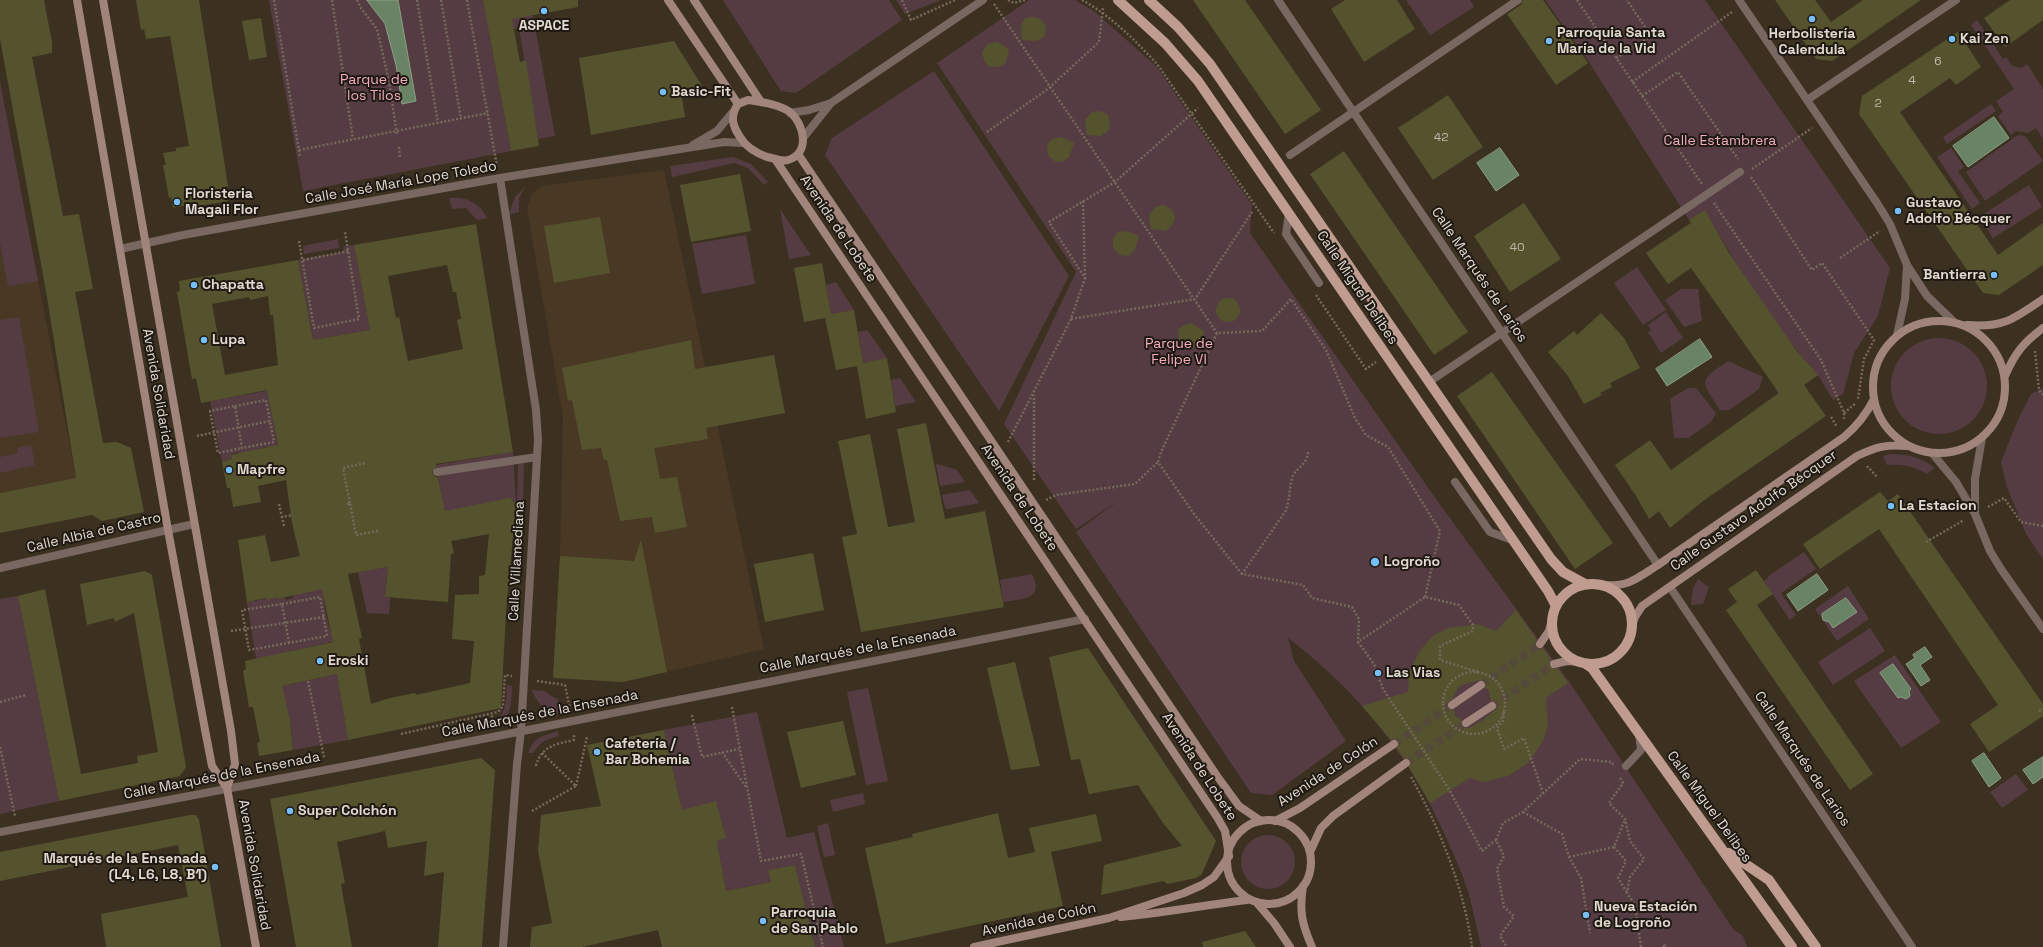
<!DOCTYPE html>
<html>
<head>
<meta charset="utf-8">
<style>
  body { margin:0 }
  canvas { display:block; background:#3c3020 }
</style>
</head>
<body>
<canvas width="2043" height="947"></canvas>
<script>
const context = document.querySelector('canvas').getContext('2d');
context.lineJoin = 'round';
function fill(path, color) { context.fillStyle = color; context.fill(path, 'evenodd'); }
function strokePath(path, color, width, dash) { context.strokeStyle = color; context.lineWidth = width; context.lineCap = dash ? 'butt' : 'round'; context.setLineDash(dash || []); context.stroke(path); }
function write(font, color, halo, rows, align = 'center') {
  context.font = font + ' "Space Grotesk",sans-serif'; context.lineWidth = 4; context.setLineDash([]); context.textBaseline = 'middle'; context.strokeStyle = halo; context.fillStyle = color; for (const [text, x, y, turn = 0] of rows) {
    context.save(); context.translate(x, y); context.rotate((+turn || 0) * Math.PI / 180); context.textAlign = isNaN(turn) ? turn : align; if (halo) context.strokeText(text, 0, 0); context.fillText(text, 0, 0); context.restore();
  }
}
const built = new Path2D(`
  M0,82L76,478L0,493Z
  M664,170L764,649L623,682L553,677L560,556L563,417L527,208L531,195L541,186Z`);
const green = new Path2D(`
  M269,0H483L485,8L530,0L555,136L538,139L519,28L489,33L511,151L303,191Z
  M723,0H889L902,20L796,93L781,91Z
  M896,0H941L905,14Z
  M1029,0H1075L1095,12L1156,66L1252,205L1250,233L1436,499L1570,683L1733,929L1743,936L1747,947H1481C1477,928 1473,909 1468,891C1462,872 1453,853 1445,835C1409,755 1358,691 1288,638L1294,661L1346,741L1272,795L1251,793L1076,532L1121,499L1076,529L1004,424L1076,272L937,63Z
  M1406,0H1470L1474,7L1430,35Z
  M1545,0H1705L1890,268L1878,316L1854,353L1843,394L1833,400L1818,375L1804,385L1780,396L1775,389L1809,365C1770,321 1734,262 1705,210L1689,220L1589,62Z
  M1977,20L2003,59L2006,57L2012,66L2022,68L2027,64L2043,89V139L2036,128L2028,133L2016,131L2011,135L1998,116L2003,112L1996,101L2014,89L1971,25Z
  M934,71L1069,276L999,411L825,155L832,138Z
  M0,82L38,281L8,286L0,243Z
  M1991,104L1996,111L1947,144L1943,137Z
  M2018,135L2025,136L2043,161L1985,201L1966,172Z
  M1951,148L1964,167L1958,171L1980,203L1972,209L1937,157Z
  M733,157L751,164L768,182L764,185L748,168L734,163L672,177L670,166Z
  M2029,185L2042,207L1993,238L1979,217Z
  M525,187L519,198V212L508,215L515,197Z
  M449,198C465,196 481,203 487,218L477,220L466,208L452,209Z
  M780,209L811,255L789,259Z
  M746,235L755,284L702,294L692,244Z
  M338,239L339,248L304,254L303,246Z
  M354,245L370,330L313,340L298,260L344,252L343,247Z
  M1637,267L1666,310L1643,325L1614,283Z
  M836,282L854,310L831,314L826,285Z
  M1681,289H1698L1702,321L1684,327L1665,300Z
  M1666,312L1683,338L1661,353L1648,332L1651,330L1648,325Z
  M19,317L39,432L0,438V320Z
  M867,330L887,358L863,363L858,332Z
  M1891 386a48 48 0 1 1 96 0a48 48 0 1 1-96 0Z
  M1728,361L1763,377L1759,389L1729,410H1720C1701,380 1697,382 1728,361Z
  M900,378L916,402L895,406L891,380Z
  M1688,388H1696L1716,413L1711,422L1688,438H1674L1670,399Z
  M2043,388V559L2026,534L2007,487L2001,462L2017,422L2031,394Z
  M271,390L269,399L278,446L267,449L266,447L258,449V451L240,455L239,452L231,454L232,459L222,462L210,401Z
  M31,445L35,465L0,473V457L18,453L17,448Z
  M513,452L516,504L445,511L436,465Z
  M1890,454C1908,454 1921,457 1935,468L1927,474C1914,466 1903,464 1887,465L1883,456Z
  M524,461L523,504H517L518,462Z
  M937,464L957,470L965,482L940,486L936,465Z
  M970,490L979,503L948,509L945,508L942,495Z
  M1804,552L1816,569L1781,593L1796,615L1790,620L1764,581L1768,578L1767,577Z
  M388,567L385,597L390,598L389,614L367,613L358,572Z
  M1032,574C1045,600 1021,599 1003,602L1000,580Z
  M1698,579L1709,587L1703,604L1691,605L1693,588Z
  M324,586C323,603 327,626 335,641L256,659L247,602L276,597L277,599L285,597V600L293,598V595Z
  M1848,586L1869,619L1837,641L1815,609Z
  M18,596L59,801L0,814V599Z
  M1870,628L1885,651L1833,685L1818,662Z
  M1895,655L1941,722L1901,748L1854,681Z
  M337,674L348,740L293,750L291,728L280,687L287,682L289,685Z
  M507,685L512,686C511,702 512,721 494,728V722C507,713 506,701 507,685Z
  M868,688L888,781L866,785L847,692Z
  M532,690L545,691L551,696L558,699L559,714C544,711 537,703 532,690Z
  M757,712L787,838L814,832L844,947H815L795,865L768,870L771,882L726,891L717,841L726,838L716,802L682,810L664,730Z
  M558,731L559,736C546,739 540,742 533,753H528C535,736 542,736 558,731Z
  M2016,774L2028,790L2002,808L1990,792Z
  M863,793L865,804L833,812L830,800Z
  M828,823L835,855L824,857L817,826Z
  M1241 862a27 27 0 1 1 54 0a27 27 0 1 1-54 0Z`);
const water = new Path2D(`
  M367,0H398L416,101L402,104L396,65L385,24Z
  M1994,117L2009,138L1968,167L1953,146Z
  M1500,148L1519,175L1496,191L1477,163Z
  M1700,339L1712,357L1667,386L1656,369Z
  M1817,574L1828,590L1798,611L1787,595Z
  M1846,598L1857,612L1833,628L1829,622L1823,620L1822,614Z
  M1925,647L1932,657L1920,665L1930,680L1921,686L1906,664L1915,658L1913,655Z
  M1893,664L1911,689L1909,691L1910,696L1906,699L1901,697L1898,698L1880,673Z
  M1984,753L2001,778L1989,787L1972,761Z
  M2043,757V777L2033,784L2023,770Z`);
const building = new Path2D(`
  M0,0H44L52,42V53L32,57L63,216L79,214L93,289L75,292L103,443L117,442L131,448L144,512L102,521L92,515L0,533V493L76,478L47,297L0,39Z
  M136,0H199L228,186L226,187L228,201L187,208L186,205L173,208L171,197L169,198L163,165H166L163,153L176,151V148L189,146L170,36L146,39L144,29L141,30Z
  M483,0H578V7L512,19L520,62L526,60L539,146L511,151Z
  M1193,0H1245L1321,110L1285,134Z
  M1345,0H1397L1415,29L1364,62L1331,9Z
  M1523,0H1543L1588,63L1556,85L1507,14L1521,5Z
  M1775,0H1815L1831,22L1863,0H1921L1832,61L1816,59Z
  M2010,0H2043V20L2005,47L1984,18Z
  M1035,17L1042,20L1046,28L1044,37L1036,41L1022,40L1021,25L1025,18Z
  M261,18L267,57L249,60L242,21Z
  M1958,32L1981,67L1956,85L1950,78L1900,112L1998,255L2043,223V265L1999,295L1983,293L1859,114L1862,96Z
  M674,41L702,86L682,98L685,117L591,135L579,58Z
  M997,42L1009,49L1006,63L998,67H989L984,60L982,52L988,44Z
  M1448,95L1483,147L1433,180L1398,128Z
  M1099,111L1107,114L1110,122L1108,131L1101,136L1087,135L1085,120L1092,112Z
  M1061,137L1074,143L1069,157L1062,162L1054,161L1048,155L1047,145L1052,139Z
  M1344,151L1468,332L1434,355L1310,174Z
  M740,174L751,231L691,242L680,185Z
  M1524,203L1561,259L1510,292L1474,236Z
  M1164,205L1171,209L1175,217L1172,226L1165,231L1151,229L1149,215L1155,207Z
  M1705,210L1729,253L1795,349L1818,375L1804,385L1826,416L1703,501L1670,528L1659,511L1649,519L1636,496L1615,465L1650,440L1671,470L1779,393L1691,268L1668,284L1646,253L1691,223L1689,220Z
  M600,217L610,273L554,283L544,226Z
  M476,224L513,452L436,464V467L432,472L435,477H438L445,511L510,498L516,504L506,612L501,708L348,740L337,674L282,686L290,721L293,750L259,756L257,743L260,742L253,707H249L243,671L246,669L245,661L333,642L322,589L277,599L276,597L267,600L266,598L247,602L238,540L265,535L271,562L300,556L292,523L286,480L258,486L261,502L233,507L230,488H227L222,462L232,459L231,455L278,445L267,390L201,403L196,378L192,379L177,292L180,291L179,281L298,260L313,340L370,330L354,245ZM447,265L453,292H456L461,319L457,320L463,349L408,361L399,317L396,318L388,276ZM268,296L270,315H273L278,365L225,375L212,304L249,297L250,300ZM489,534L485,575L479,576V594L455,595L452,639L474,641L470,683L416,695L415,693L390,698L371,704L359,639L362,638L348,574L388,567L385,597L448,602L451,554L454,553L451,541Z
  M1126,231L1139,236L1135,250L1128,256L1120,255L1113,248V239L1118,232Z
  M822,263L831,314L854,310L863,363L887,358L896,412L866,419L857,366L836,370L825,318L804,322L794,268Z
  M1216 310a12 12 0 1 1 24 0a12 12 0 1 1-24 0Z
  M1601,313L1624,338L1640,368L1610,383L1612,387L1600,393L1602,395L1584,404L1568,376L1548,352L1574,331L1577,335Z
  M1191,323L1204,331L1200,344L1193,348L1185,347L1179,341L1178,330L1184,325Z
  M691,340L695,369L774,355L785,413L706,428L708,439L654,448L660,479L677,477L687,527L655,533L652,517L620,521L607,460H604L601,448L582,450L572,400L568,401L562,368Z
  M1492,372L1613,543L1575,569L1457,396Z
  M926,423L945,519L985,511L1004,607L861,632L842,537L857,534L838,441L870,434L888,527L915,522L897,429Z
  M1880,492L1888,501L1898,494L2043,704V716L1989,752L1970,724L1998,705L1879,529L1820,569L1803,544Z
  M641,540L667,672L623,682L553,678L560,556L634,561Z
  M813,553L824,610L765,622L754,564Z
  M1756,570L1773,594L1757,605L1873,774L1850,790L1726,610L1737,602L1728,589Z
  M145,571L152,575L186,767L180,776L59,801L18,596L45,589L81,774L138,763L137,756L158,752L134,613L115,622L114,618L87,625L80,584Z
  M1516,610L1536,639L1535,647L1539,649L1543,648L1551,660L1549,663L1550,667L1558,669L1568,683L1546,698L1548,726L1543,741L1528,763L1508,776L1484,782L1470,778L1430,803L1409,767L1411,760L1408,758H1404L1397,748L1399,744L1398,741L1394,739L1391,740L1362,706L1408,692L1409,671L1422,648L1434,635L1449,628L1477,624L1496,631ZM1480,680L1486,682L1485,688L1489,690L1491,701L1497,703V708L1483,720L1469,728H1464L1461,724L1462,720L1455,716L1454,710L1448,708L1447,703L1453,698L1459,686Z
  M1088,648L1216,841L1202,874L1196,878L1167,884L1163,881L1101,895L1104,865L1182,846L1163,823L1138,785L1089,794L1080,759L1071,760L1049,657Z
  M1015,662L1040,766L1011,770L987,668Z
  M843,721L856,775L801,788L787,732Z
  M664,730L682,810L716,801L726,838L717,841L726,891L771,882L768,870L795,865L815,947H662L658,930L582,947H530L532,927L552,923L538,851L541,815L601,806L587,745Z
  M481,758L495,770L482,947H438L444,872L424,876L427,841L388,848L385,831L337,842L345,883L341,884L352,947H296L270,799Z
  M998,813L1008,858L1035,852L1029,828L1096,814L1102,841L1051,852L1063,906L886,944L865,848L913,837L912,834Z
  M190,815H196L199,820L221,947H106L101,914L188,897L178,845L0,881V852Z
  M1245,931L1256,947H1203L1202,942Z`);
const secondaryTunnel = new Path2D(`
  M1481,685L1540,644
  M1492,706L1554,664
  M1394,744L1452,705
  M1406,763L1466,723`);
const path = new Path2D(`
  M274,0L300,157
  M332,0L353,139
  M357,0L361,8L377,29L389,81L397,135
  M417,0L438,123
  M441,0L461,119
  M467,0L497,166
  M902,0L911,20L955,0
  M1008,0L1014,3L1025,0
  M1082,0C1111,16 1135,40 1157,64L1274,233
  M1577,0L1702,184
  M994,4L1217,333
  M1616,58L1651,36L1627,0
  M1632,82L1732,12
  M1642,96L1678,72L1738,159
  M987,132L1049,88L1099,42L1103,8
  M399,147L400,158
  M299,150L488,113
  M1752,169L1812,128
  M1751,177L1812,270L1822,263L1874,340L1864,359L1858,399
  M1083,201L1085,278
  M1714,203L1821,360L1844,413V419
  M299,241L314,328L359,319L345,232
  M1840,258L1880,231
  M303,260L349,251
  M1316,295L1366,369L1376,362
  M1071,319L1195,299L1252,212
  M2035,351L2039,390L2043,395
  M235,406L266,400L270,421
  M1844,413L1856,403
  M1831,417L1837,427
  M197,436C221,431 246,426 270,421L274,442L242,448L235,406L210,411L218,453L242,448
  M1008,442L1071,319L1085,278L1049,222L1115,182L1198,108
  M1308,452C1307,466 1296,467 1292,478C1289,489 1290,501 1285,512L1242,574L1303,585L1312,598L1352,607L1359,619L1358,641
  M1867,466L1877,477
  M1034,480V395
  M1046,500L1056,495L1135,484L1158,462
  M350,503L343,468L366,463
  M279,504L282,517
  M347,504L350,503L356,535L378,531
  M1988,507L2004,498L2021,522L2043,526
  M284,526L282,517L293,515
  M1926,542L1964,520
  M1242,574L1194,514L1158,462L1161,452L1217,333L1262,331L1291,299L1326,350L1355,418L1366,435L1388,447L1440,531L1425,597
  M282,604L320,597L327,636L249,650L242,610L282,604L289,643
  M231,631L324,617
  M1478,672L1440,660V646L1473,631V625L1459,605L1425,597L1358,642L1374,664L1383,689L1450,791L1482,851L1496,840L1504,856L1497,869L1504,907L1514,916L1500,936L1507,947
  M1443 703a31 31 0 1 1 62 0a31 31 0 1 1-62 0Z
  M308,681L324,757
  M537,681L565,685L570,709
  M0,702L26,695
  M732,707L761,861L801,854L823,947
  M2039,711L2043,709
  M1504,712L1503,721L1497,728L1504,749L1524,738L1543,793
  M692,715L702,757L739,749
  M490,721L493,714
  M401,734L498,712L503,706L505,675L512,676
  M0,747L15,816
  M722,752L746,787
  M536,766C541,746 556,744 574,740V734
  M1411,777C1440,829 1464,888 1472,947
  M1620,778L1623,783L1609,803L1625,819L1630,841L1644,859L1630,877L1627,893L1635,905L1641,947
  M576,786L587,737
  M532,811L576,786L541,752
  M1523,812L1562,834L1569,857L1581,878L1590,933
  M1496,840L1503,823L1523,812L1580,759L1612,762L1613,765
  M1614,847L1626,861L1618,878L1627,892
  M1569,857L1614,847L1625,819
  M1663,947L1665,944V947`);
const service = new Path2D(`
  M1289,213L1286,234L1319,283
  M1455,482L1490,532L1512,540
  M1626,766L1641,750L1639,734`);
const pedestrian = new Path2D(`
  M1290,155L1518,0
  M1429,382L1740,172
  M437,472L537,457`);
const minor = new Path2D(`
  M1278,0L1658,565
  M1739,0L1877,203L1890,224L1907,265L1927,296L1954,322
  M1807,100L1956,0
  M790,113L809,110L831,103L983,0
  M803,138L831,103
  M693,145L717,131L732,113
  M500,178L536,410L538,440L521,731L517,764L503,947
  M120,249L183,235L500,178L724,142L743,143
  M1897,335L1905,299L1907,265
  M1932,453L1956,482L1975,514L1990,551L2001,569L2043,629
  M1975,513V479L1982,438
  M0,568L194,524
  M1670,587L1912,947
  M0,832L357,764L1085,619`);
const secondary = new Path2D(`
  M77,0L168,530L206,735L212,766L227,788L256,947
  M103,0L231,731L235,764L227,788
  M668,0L738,104
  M694,0L761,102
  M748,100C761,102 779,104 790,112C804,124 811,153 788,160C782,162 773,158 767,157C756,153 746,147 740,137C732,125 730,116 738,104Z
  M798,154L1217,776L1239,806L1261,821
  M775,159L1217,817L1225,831L1229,856
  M1873 387a66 66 0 1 1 132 0a66 66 0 1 1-132 0Z
  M1967,325C2003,328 2014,319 2043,299
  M2005,376C2015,353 2023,343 2043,328
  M1602,585C1629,587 1636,579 1658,565L1844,437C1857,426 1866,415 1874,399
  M1632,626L1635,617L1642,606L1857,456C1876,447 1886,444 1907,446
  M1540,644L1549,631L1553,615
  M1554,664L1567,661L1580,662
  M1452,705L1481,685
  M1466,723L1492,706
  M1227 862a42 42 0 1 1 84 0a42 42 0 1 1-84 0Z
  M1275,821L1300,808L1394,744
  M1310,852L1321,828L1333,816L1406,763
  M1303,886C1299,912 1302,924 1312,947
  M1257,903L1274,923L1290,947
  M1121,917C1163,913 1205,905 1247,900
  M974,947L1109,918L1184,893L1202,885L1214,877L1229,856`);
const primary = new Path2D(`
  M1118,0L1165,43L1198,81L1548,591L1556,606
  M1149,0L1178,27L1210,64L1551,559L1563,572L1585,584
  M1552 624a40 40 0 1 1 80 0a40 40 0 1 1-80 0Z
  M1586,664L1592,668L1792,947
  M1729,853L1769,880L1816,947`);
const markers = [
  [544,11,4,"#78bff7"],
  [1812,19,4,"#78bff7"],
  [1952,39,4,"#78bff7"],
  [1549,41,4,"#78bff7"],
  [663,92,4,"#78bff7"],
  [177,202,4,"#78bff7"],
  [1898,211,4,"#78bff7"],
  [1994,275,4,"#78bff7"],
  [194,285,4,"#78bff7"],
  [204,340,4,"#78bff7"],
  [229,470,4,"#78bff7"],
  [1891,506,4,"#78bff7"],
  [1375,562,5,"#78bff7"],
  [320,661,4,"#78bff7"],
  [1378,673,4,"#78bff7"],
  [597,752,4,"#78bff7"],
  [290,811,4,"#78bff7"],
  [215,867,4,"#78bff7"],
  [1586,915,4,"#78bff7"],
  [763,921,4,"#78bff7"]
];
const numberNames = [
  ["6",1938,62],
  ["4",1912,81],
  ["2",1878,104],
  ["42",1441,138],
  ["40",1517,248]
];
const poiNames = [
  ["ASPACE",544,26,"center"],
  ["Parroquia Santa",1557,33],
  ["María de la Vid",1557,49],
  ["Herbolistería",1812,34,"center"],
  ["Calendula",1812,50,"center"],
  ["Kai Zen",1960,39],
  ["Basic-Fit",671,92],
  ["Floristeria",185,194],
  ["Magali Flor",185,210],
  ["Gustavo",1906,203],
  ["Adolfo Bécquer",1906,219],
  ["Bantierra",1986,275,"right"],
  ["Chapatta",202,285],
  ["Lupa",212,340],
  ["Mapfre",237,470],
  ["La Estacion",1899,506],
  ["Logroño",1384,562],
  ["Eroski",328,661],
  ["Las Vias",1386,673],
  ["Cafetería /",605,744],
  ["Bar Bohemia",605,760],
  ["Super Colchón",298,811],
  ["Marqués de la Ensenada",207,859,"right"],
  ["(L4, L6, L8, B1)",207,875,"right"],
  ["Nueva Estación",1594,907],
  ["de Logroño",1594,923],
  ["Parroquia",771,913],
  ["de San Pablo",771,929]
];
const parkNames = [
  ["Parque de",374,80],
  ["los Tilos",374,96],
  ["Calle Estambrera",1720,141],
  ["Parque de",1179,344],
  ["Felipe VI",1179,360]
];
const streetNames = [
  ["Calle José María Lope Toledo",401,183,-10],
  ["Avenida de Lobete",838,229,56],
  ["Calle Marqués de Larios",1479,275,56],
  ["Calle Miguel Delibes",1357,288,56],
  ["Avenida Solidaridad",158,394,80],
  ["Avenida de Lobete",1019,498,56],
  ["Calle Gustavo Adolfo Bécquer",1754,511,-35],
  ["Calle Albia de Castro",94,533,-13],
  ["Calle Villamediana",517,561,-87],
  ["Calle Marqués de la Ensenada",858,650,-11],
  ["Calle Marqués de la Ensenada",540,714,-11],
  ["Calle Marqués de Larios",1802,759,56],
  ["Avenida de Lobete",1199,767,57],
  ["Avenida de Colón",1328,772,-33],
  ["Calle Marqués de la Ensenada",222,776,-11],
  ["Calle Miguel Delibes",1709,807,54],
  ["Avenida Solidaridad",254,865,80],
  ["Avenida de Colón",1039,920,-12]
];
fill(built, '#493823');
fill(green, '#553c42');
fill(water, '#698465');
strokePath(water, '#8d9e85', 1);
fill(building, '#55532e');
strokePath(secondaryTunnel, '#55493a', 8, [8, 4]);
strokePath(path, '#74695b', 2.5, [2, 2]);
strokePath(service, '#796762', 8);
strokePath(pedestrian, '#796762', 8);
strokePath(minor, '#796762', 8);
strokePath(secondary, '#a1857c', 8);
strokePath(primary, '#c09b90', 10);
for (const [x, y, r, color] of markers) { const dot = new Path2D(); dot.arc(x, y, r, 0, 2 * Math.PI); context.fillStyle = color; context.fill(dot); strokePath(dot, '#1e1912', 1.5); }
write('12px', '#beb8a7', null, numberNames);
write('bold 14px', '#e1d9cf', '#1e1912', poiNames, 'left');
write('14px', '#f3adbe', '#1e1912', parkNames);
write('14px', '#e1d9cf', '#1e1912', streetNames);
</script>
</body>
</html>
